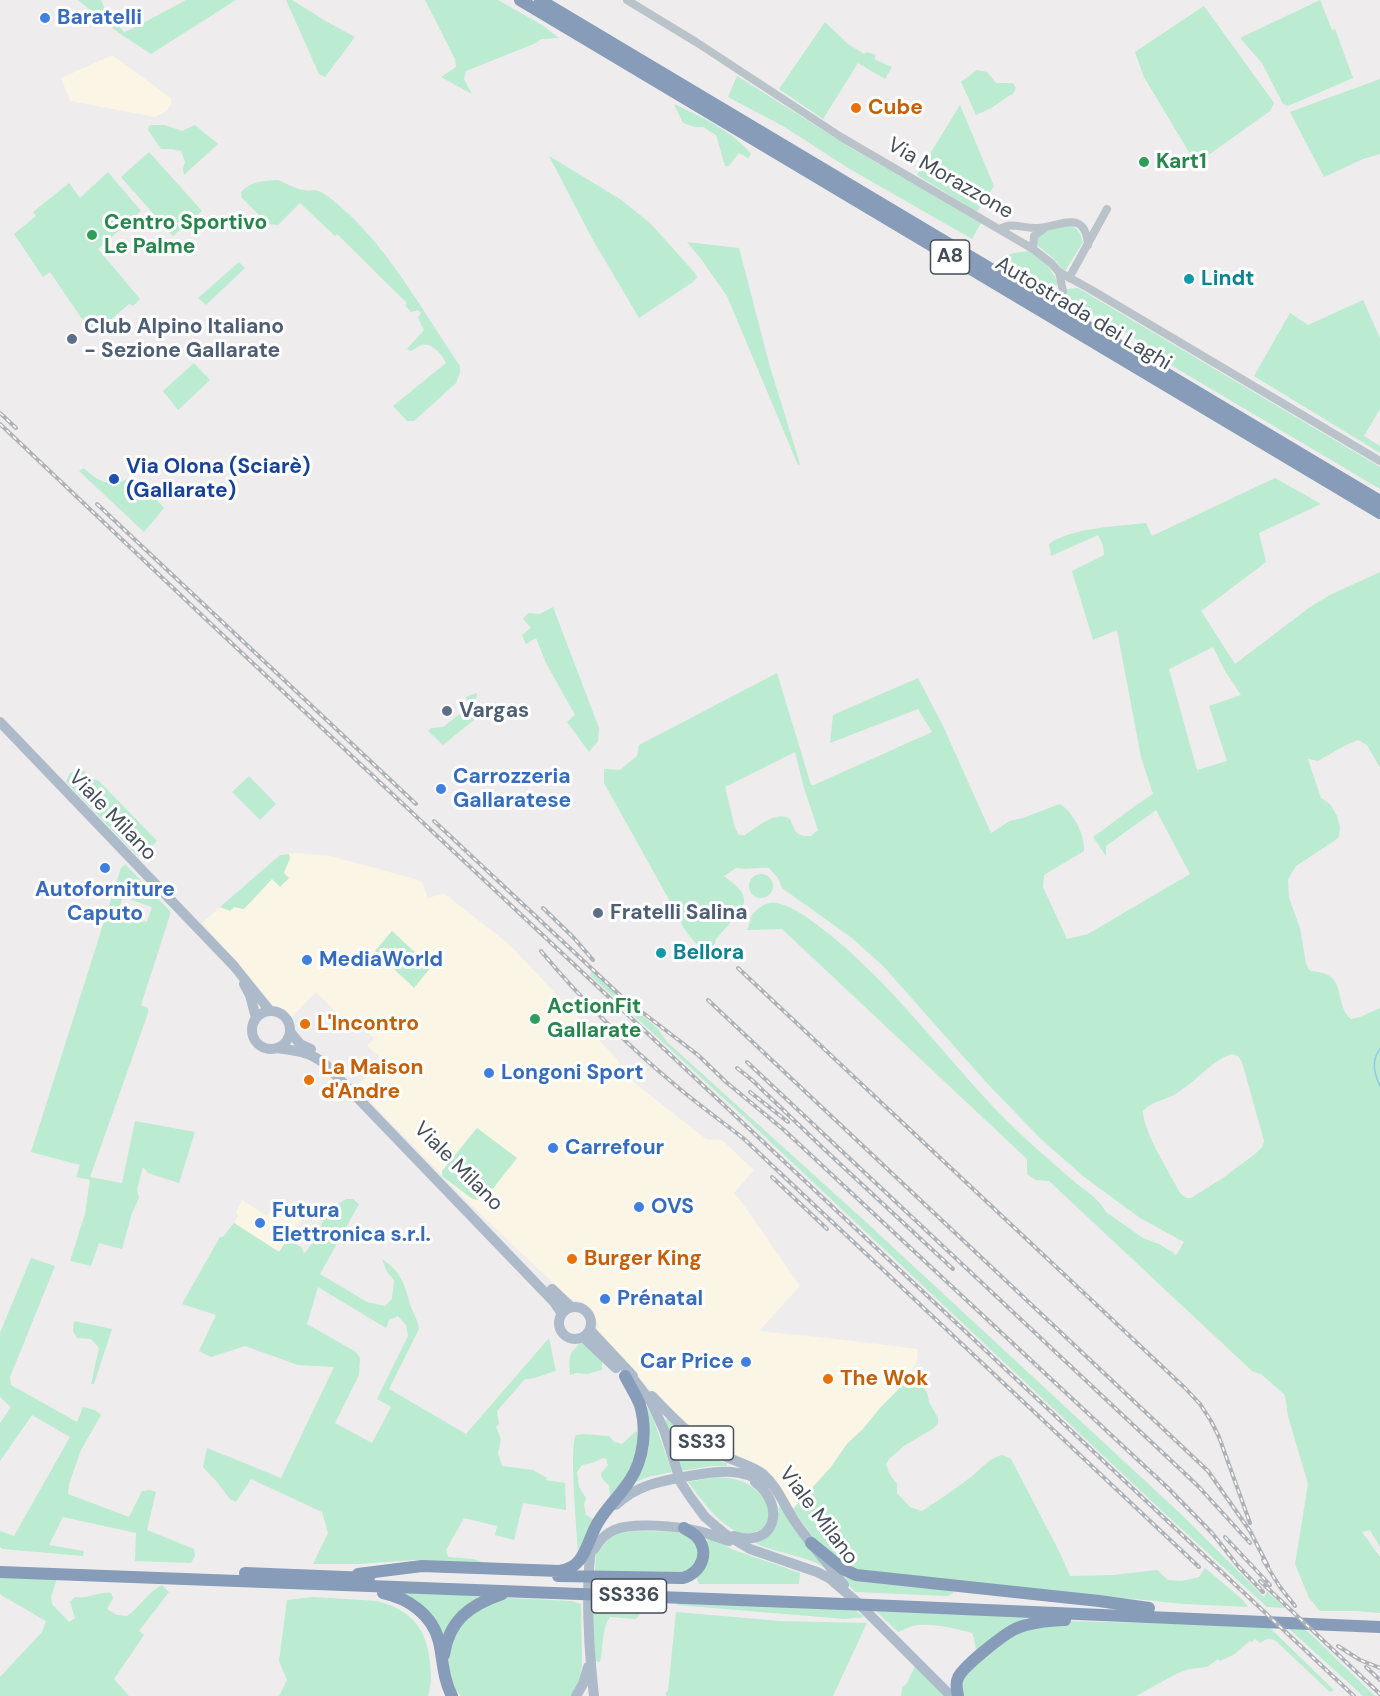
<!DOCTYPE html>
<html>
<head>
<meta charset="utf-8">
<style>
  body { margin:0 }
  canvas { display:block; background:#eeecec }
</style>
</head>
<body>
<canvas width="1380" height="1696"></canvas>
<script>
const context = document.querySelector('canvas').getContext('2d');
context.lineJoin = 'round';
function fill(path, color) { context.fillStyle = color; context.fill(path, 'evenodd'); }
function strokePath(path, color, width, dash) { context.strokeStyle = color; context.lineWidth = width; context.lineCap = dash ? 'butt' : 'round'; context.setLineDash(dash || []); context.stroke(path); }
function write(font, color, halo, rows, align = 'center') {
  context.font = font + ' "DM Sans",sans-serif'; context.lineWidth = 6; context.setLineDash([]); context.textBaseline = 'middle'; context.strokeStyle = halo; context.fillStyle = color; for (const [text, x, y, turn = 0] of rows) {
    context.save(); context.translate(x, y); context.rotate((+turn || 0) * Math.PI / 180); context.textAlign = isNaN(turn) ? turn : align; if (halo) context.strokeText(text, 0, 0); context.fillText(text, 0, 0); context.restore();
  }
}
const commercial = new Path2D(`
  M112,55L171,98V104L167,111L155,117L70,101L61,78Z
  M296,853L331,856L415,879L422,882L428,898L441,894H445L510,945L616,1058L632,1081L706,1139L722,1140L754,1170L734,1193L741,1201L800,1286L759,1331L829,1338L918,1349L917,1362L897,1391L880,1408L863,1429L847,1444L831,1467L793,1509L774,1479L767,1470L708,1441L679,1420L600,1337L597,1332L598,1324L591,1310L583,1302L570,1299L478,1212L356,1087L368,1073L367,1071L379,1056L367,1046L374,1038L357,1024L351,1028L316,992L292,1017L280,1013L202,923L280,855Z
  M242,1200L267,1216L279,1200L304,1216L279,1252L234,1223L238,1216L236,1212Z`);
const green = new Path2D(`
  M78,0H101L107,13L124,32L132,29L186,0H236L151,54L119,33Z
  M286,0H292L329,23L355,37L325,77L319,74Z
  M425,0H498L542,25L559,38L541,39L536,43L466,71L464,79L472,94L441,77L456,67L455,59Z
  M1320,0L1332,30L1335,29L1353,78L1288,106L1283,104L1262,63L1240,38Z
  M1204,6L1274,103L1270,111L1196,164L1144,77L1135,52Z
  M825,22L848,44L864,54L867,52L876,55L874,59L892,67L885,79L858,63L823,119L779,89Z
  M977,70L987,72L996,83H1013L1016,88L1013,94C1007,96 1005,99 1000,102C993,108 984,111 976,115L961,82Z
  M737,76L851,148L981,223L972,239L848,168L783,126L728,97Z
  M1380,79V154L1363,159L1324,177L1290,112Z
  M674,104C700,116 734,132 751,154L748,158L739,153L729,166H725L716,135L703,127H695L683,123Z
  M960,105L994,186L977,212L917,175Z
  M152,125H165L182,131L195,125L218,144L184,175L183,169L185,162L181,151L171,149H161L148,130L149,126Z
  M149,152L202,211L173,236L121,177Z
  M549,156L620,199L650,223L695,273L697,277L693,282L639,318L593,240Z
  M108,172L141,211L98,249L140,299L133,306L129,304L93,335L50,272L43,277L14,234L36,216L33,212L69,183L80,198Z
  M278,180C286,183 295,189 304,190C310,192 315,188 321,192C333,199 343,209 353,218C396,261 426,316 460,366V373L456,383L414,421H407L393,406L446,363C442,355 433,342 421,345C417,347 415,349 411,351L407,349L424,330L418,318L421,313L418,310L411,312L405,305L407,303L337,234L335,236L300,203L278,225L268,224L242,198L241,192C251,181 264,181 278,180Z
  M1068,225C1078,228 1080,232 1083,242L1065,271L1062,270C1056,257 1045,253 1035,243L1038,233Z
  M687,242L739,248L770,367L800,464L798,465L727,296L701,259Z
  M1028,251C1044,258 1049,267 1058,282L1054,291L1008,267L1003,257L1014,253Z
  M239,262L245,268L206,305L198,298Z
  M1078,288L1380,467V489L1154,355L1136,339L1098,316L1085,314L1061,298L1067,289Z
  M1363,300L1380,338V409L1364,436L1380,446V453L1254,376L1290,313L1308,325Z
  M194,363L210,380L178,410L163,391Z
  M84,468C98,482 112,489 130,477C144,484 154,497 164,508L144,532L79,471Z
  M1275,478L1321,504L1259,533L1266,562L1201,611L1235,664L1310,607L1330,595L1380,572V768L1367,745L1358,740L1344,746L1318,761L1308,759L1321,798L1330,804L1337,816L1340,827L1339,836L1337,839L1296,866L1288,879L1289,898L1300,928L1306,963L1309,970C1315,972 1323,972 1328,975C1344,984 1336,1007 1351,1019L1360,1017L1380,1008V1547L1370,1530L1362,1532L1380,1557V1613L1356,1611H1320L1309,1598L1295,1564L1308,1484L1288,1416L1285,1395L1261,1374L1252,1371L1049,1181L1036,1180L1027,1174V1159L782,929L747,930L751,920L750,918C755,910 765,901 776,903C790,905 805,916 816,924C890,979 942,1055 1006,1120C1026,1140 1048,1159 1070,1178C1081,1188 1099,1198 1106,1212L1143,1238L1159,1244L1174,1253V1255L1177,1254L1184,1242L1140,1218L1083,1176L1041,1139L985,1081L884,967L852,938L782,888L778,878L769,868C758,867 748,870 736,868L724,876C743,891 751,896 737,920L731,922L716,939L714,946L706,953C694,942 681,928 676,912L604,783V769L620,770L637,756L639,745L777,673L811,785H814L932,732L918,709L830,743L833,715L918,678L943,726L991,833L1010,821L1023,818L1057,805L1060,804C1074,813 1085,835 1084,851L1044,875L1043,887L1067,939L1088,934L1190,874L1156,810L1106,846V856L1093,837C1113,823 1132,807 1153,794L1141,757L1117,630L1093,640L1072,571L1104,555L1103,545L1098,535L1051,556L1049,544C1069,528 1120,526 1146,523L1152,536ZM1213,647L1225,671L1241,695L1209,706L1227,761L1197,770L1169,669ZM795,752L804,788L818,830L811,836C795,836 796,833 790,819C775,810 757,828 745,835H739L735,828L725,787ZM1232,1054L1238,1056L1242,1062L1264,1141L1262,1147L1255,1154L1223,1178L1191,1198H1186L1180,1193C1170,1173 1143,1132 1143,1111C1151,1101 1167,1100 1177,1093C1194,1083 1215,1058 1232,1054Z
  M553,607L599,728L598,741L589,752L567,722L575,715L546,663L536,638L526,644L522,635L531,628L523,619L529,613L539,614Z
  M477,693V696L474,701L480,715L443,745L428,731L431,728L443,727L470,706L466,697Z
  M83,770L91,778L99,781L157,841L149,849H142V855H136L66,782L70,773Z
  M249,776L276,804L260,820L232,792Z
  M289,854L290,858L284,873L289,878L280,887L272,879L244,909L234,907L230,911L220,907L280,855Z
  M125,864L170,911V915L141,1005L148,1008V1013L90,1177L122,1183L135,1121L195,1132L179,1183L148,1173L143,1167L137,1189L139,1198L132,1213L122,1249L99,1243L91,1266L70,1261L85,1214L90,1180L76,1177L80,1165L31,1152L121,868ZM123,897L152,907L147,922L139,920L142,912L127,907L124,915L117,913Z
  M749 886a12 12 0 1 1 24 0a12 12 0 1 1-24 0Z
  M392,931L431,967L414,988L375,951Z
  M592,971L658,1029L667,1042L867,1223L1183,1516L1264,1597L1267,1592L1285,1608L1267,1607L1162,1511L745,1118L590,975Z
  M477,1128L517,1158L487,1196C482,1200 477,1201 471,1198L442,1176V1171Z
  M346,1199H353L359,1204L320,1274L367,1302L385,1306L392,1299L394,1280L387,1272L382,1259C402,1272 405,1286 411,1307C414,1315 418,1320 419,1329L389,1389L466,1434L549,1338L556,1371C546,1373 535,1380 525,1379L497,1411L499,1424L496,1427L501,1439L498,1453L502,1466L533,1470L547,1478L546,1480L565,1483L566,1510L523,1503L514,1540L495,1535L497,1526L464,1518L446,1550L448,1557L474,1559L485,1563L415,1560L358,1564H313L328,1533L322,1512L251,1479L236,1502L230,1499L217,1482L203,1467L207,1448L281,1478L334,1367L298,1365L245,1346L211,1357L199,1351L216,1315L182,1304L220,1237H223L234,1223L279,1252L290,1236L291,1241L302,1248L304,1254L317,1237L324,1218L333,1207ZM318,1287L386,1328L389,1320L398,1316L406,1325L408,1336L377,1399L391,1407L372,1443L335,1423L359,1375L360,1358L356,1352L307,1324Z
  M31,1258L55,1266L10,1377L11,1385L77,1422L83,1407L95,1410L101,1415L81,1450L69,1484L68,1494L129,1517L142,1491L150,1490L156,1492L147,1530L194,1549L195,1556L191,1563L135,1561L136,1533L63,1517L49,1545L84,1551L83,1556L3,1549L0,1547V1531L14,1536L70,1437L32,1415L0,1461V1423L11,1407L0,1397V1333Z
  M74,1321L112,1329L94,1384H91L99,1348L91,1339L77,1338L73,1331Z
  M580,1341L602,1361V1370L587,1374L577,1373L570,1375C570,1367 568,1362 571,1354C574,1348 578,1348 580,1341Z
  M910,1373L927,1392L929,1402L938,1418V1423L934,1428L904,1446L889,1459L886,1464L889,1473L897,1484V1493L910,1507L922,1511C939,1500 955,1489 971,1477C981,1469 989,1458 1002,1455L1011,1459L1061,1555L1070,1576L1113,1575L1157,1570L1168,1580L1182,1581L1199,1577L1205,1568L1243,1600L1248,1607L1185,1604L857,1572L821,1549L793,1509L831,1467L847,1444L863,1429L880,1408L897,1391Z
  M647,1407L653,1418L672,1472L648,1477L636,1482L635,1478L643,1410Z
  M670,1418C686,1436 702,1457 727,1463V1466H712L681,1471L664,1420Z
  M636,1431C647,1452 623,1481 610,1497L609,1485C599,1476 598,1476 608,1465L606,1459L603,1458L592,1463L582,1465L577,1472L579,1487L586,1498L584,1505L586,1515L593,1519C589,1528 585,1545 578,1551C577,1532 569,1446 576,1435C586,1433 598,1436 609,1436L614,1442L622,1444Z
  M717,1477C747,1479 752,1485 771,1506L766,1527L747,1536C719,1526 706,1505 688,1482Z
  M780,1504L827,1569C806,1555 778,1554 755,1543L771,1532Z
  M634,1531C646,1532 672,1530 682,1533C692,1536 701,1549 697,1559C695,1564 691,1568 689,1571L679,1574L595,1572L596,1553L609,1539L619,1533Z
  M708,1539L719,1542L731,1549L800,1573L799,1584H699L696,1576L706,1543Z
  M846,1576L953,1590V1593L948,1596L855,1592L846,1582Z
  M0,1577L57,1578L51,1598L52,1604L69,1622L75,1618L70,1602L75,1597C89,1599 98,1591 111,1593L113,1598L107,1609L117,1615L127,1616C141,1606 147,1593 162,1585L169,1592L139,1631L144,1635L114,1679L129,1696H0V1677L42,1632L46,1621L1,1595L0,1593Z
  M399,1592L485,1595L443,1645Z
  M313,1597L377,1601C411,1610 427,1628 430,1664C431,1678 432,1682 428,1696H279L287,1680L279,1661L287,1600Z
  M507,1598L571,1601L581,1604L582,1665L579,1682L571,1696H461L455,1689L449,1672L448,1654L457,1627L478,1607Z
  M597,1603C611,1603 631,1601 640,1614L636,1619L610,1617C601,1629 604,1648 600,1662L595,1661C594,1646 587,1614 597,1603Z
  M677,1603L854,1609L864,1617L845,1619L677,1605Z
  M876,1611L1028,1617L976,1651L974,1638L972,1633C954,1628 931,1622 912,1626C908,1628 903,1630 898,1632Z
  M676,1612L780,1621L867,1623L833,1696H666V1692L668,1691Z
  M1067,1621L1191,1624L1269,1627L1334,1690L1330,1692L1276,1641C1269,1638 1266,1638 1260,1643L1255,1639L1252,1642L1250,1641L1233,1655L1220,1661L1218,1659L1207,1667L1189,1669L1176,1674L1136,1696H961V1676L1014,1632Z
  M1287,1627H1303L1375,1696H1363Z
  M915,1666L946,1696H901L902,1688L907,1683Z`);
const stream = new Path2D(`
  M1380,1049C1371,1061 1374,1073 1380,1086`);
const minor = new Path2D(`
  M627,0L696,42L841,137L1033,249L1051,263L1059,272L1090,289L1380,461
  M1000,229C1012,221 1023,229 1037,228C1058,228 1085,207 1088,245
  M1033,249L1034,236L1045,228
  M1059,272L1063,291
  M1069,278L1107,209`);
const major = new Path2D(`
  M0,722L234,966L270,1011
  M244,984L250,995L256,1018
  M252 1030a19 19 0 1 1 38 0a19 19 0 1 1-38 0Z
  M291,1033L300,1044L311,1049
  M277,1048C297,1051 307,1051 324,1063L554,1302L562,1314
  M552,1289L571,1307
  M559 1323a16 16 0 1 1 32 0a16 16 0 1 1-32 0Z
  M590,1330L633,1376
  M583,1337L616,1368
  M629,1373L651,1402L664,1430L681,1483L691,1498L705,1517L725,1534L750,1549L817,1572L829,1578L857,1602L951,1696
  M652,1396C672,1417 692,1438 718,1453C732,1461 750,1464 763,1474C777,1486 784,1505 794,1520C809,1543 828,1563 844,1585
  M616,1505C637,1485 661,1481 689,1476C716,1471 742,1467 766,1484
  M734,1536C775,1549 787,1506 755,1482
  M593,1541C588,1558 589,1575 588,1593C588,1628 590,1661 594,1696
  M594,1549C599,1541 605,1534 614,1530C631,1522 679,1526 698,1531C708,1533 719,1538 729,1541
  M576,1696L583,1684L588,1667`);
const highway = new Path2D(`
  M520,0L1380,513
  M540,0L1380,501
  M811,1543L843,1569L856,1575L1099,1601L1149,1608
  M0,1572L870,1605L1380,1627
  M245,1573L369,1578
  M358,1574L422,1566L559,1571C585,1568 586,1544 597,1524C606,1508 620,1496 630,1480C644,1459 647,1429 640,1405C636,1395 630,1386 625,1376
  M558,1576L683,1578C701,1573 711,1552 696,1536C693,1533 688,1531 684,1528
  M383,1593C408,1598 433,1615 439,1642C443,1660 443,1679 452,1696
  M444,1655C449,1620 470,1605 502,1594
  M958,1696C957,1690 955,1684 958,1678C962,1667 1003,1635 1015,1629C1030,1622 1049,1621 1065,1620`);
const rail = new Path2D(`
  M0,413L16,428
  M0,424L210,623L1354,1696
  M97,504L416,804
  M434,821L621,996L698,1055L726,1082L784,1130L1168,1488L1212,1533L1238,1566L1263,1592
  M543,908L574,938L593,960
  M541,951C581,999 626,1044 674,1084C696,1103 720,1120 743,1138L1199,1567
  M738,968L1185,1388L1200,1404L1211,1421L1219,1437L1250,1523
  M708,1000L1208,1471L1250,1531L1268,1566
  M747,1062L1180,1469L1198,1486L1250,1543
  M737,1068L752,1080L824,1149L953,1269
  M750,1092L788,1122
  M772,1177L827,1229
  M1225,1537L1270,1585
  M1263,1560L1280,1587L1295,1606
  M1260,1581L1380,1694
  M1338,1646L1360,1660L1380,1668
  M1366,1667L1380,1680`);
const markers = [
  [45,18,6,"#3f7fe0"],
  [856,108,6,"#e8710a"],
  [1144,162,6,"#2e9e5b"],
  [92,235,6,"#2e9e5b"],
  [1189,279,6,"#0f9aa8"],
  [72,339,6,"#5c6f8a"],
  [114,479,6,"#1a4fb4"],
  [447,711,6,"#5c6f8a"],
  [441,789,6,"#3f7fe0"],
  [105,868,6,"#3f7fe0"],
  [598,913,6,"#5c6f8a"],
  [661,953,6,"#0f9aa8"],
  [307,960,6,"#3f7fe0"],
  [535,1019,6,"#2e9e5b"],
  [305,1024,6,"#e8710a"],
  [489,1073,6,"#3f7fe0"],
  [309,1080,6,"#e8710a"],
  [553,1148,6,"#3f7fe0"],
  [639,1207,6,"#3f7fe0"],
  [260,1223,6,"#3f7fe0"],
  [572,1259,6,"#e8710a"],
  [605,1299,6,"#3f7fe0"],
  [746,1362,6,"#3f7fe0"],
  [828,1379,6,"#e8710a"]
];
const shields = [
  [950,257,39],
  [702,1443,63],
  [629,1596,75]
];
const shieldNames = [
  ["A8",950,257],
  ["SS33",702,1443],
  ["SS336",629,1596]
];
const shopNames = [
  ["Baratelli",57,18],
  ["Carrozzeria",453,777],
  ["Gallaratese",453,801],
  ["Autoforniture",105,890,"center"],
  ["Caputo",105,914,"center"],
  ["MediaWorld",319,960],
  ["Longoni Sport",501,1073],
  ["Carrefour",565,1148],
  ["OVS",651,1207],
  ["Futura",272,1211],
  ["Elettronica s.r.l.",272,1235],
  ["Prénatal",617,1299],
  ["Car Price",734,1362,"right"]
];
const foodNames = [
  ["Cube",868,108],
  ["L'Incontro",317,1024],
  ["La Maison",321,1068],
  ["d'Andre",321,1092],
  ["Burger King",584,1259],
  ["The Wok",840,1379]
];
const leisureNames = [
  ["Kart1",1156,162],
  ["Centro Sportivo",104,223],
  ["Le Palme",104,247],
  ["ActionFit",547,1007],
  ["Gallarate",547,1031]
];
const streetNames = [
  ["Via Morazzone",950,179,30],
  ["Autostrada dei Laghi",1083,314,31],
  ["Viale Milano",112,816,46],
  ["Viale Milano",458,1167,45],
  ["Viale Milano",818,1516,53]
];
const cultureNames = [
  ["Lindt",1201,279],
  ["Bellora",673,953]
];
const serviceNames = [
  ["Club Alpino Italiano",84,327],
  ["- Sezione Gallarate",84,351],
  ["Vargas",459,711],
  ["Fratelli Salina",610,913]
];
const transitNames = [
  ["Via Olona (Sciarè)",126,467],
  ["(Gallarate)",126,491]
];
fill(commercial, '#faf5e4');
fill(green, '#bbebd0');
strokePath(stream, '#8acee5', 1.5);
strokePath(minor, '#bac2ca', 8);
strokePath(major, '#acbaca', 10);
strokePath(highway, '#869cb8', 12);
strokePath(rail, '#aeb1b6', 4);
strokePath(rail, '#fff', 1.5, [4.5]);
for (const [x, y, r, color] of markers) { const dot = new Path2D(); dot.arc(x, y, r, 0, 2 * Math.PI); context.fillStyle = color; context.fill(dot); strokePath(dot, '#fff', 2); }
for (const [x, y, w] of shields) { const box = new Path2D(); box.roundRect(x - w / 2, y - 17, w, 34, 4.5); context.fillStyle = '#fff'; context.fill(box); strokePath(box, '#454e58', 1.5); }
write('bold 20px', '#454e58', null, shieldNames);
write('bold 21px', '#366cbe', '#fff', shopNames, 'left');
write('bold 21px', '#c56008', '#fff', foodNames, 'left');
write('bold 21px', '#27864d', '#fff', leisureNames, 'left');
write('21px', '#454e58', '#fff', streetNames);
write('bold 21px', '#0d838f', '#fff', cultureNames, 'left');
write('bold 21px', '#4e5e75', '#fff', serviceNames, 'left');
write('bold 21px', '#164399', '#fff', transitNames, 'left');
</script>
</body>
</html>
